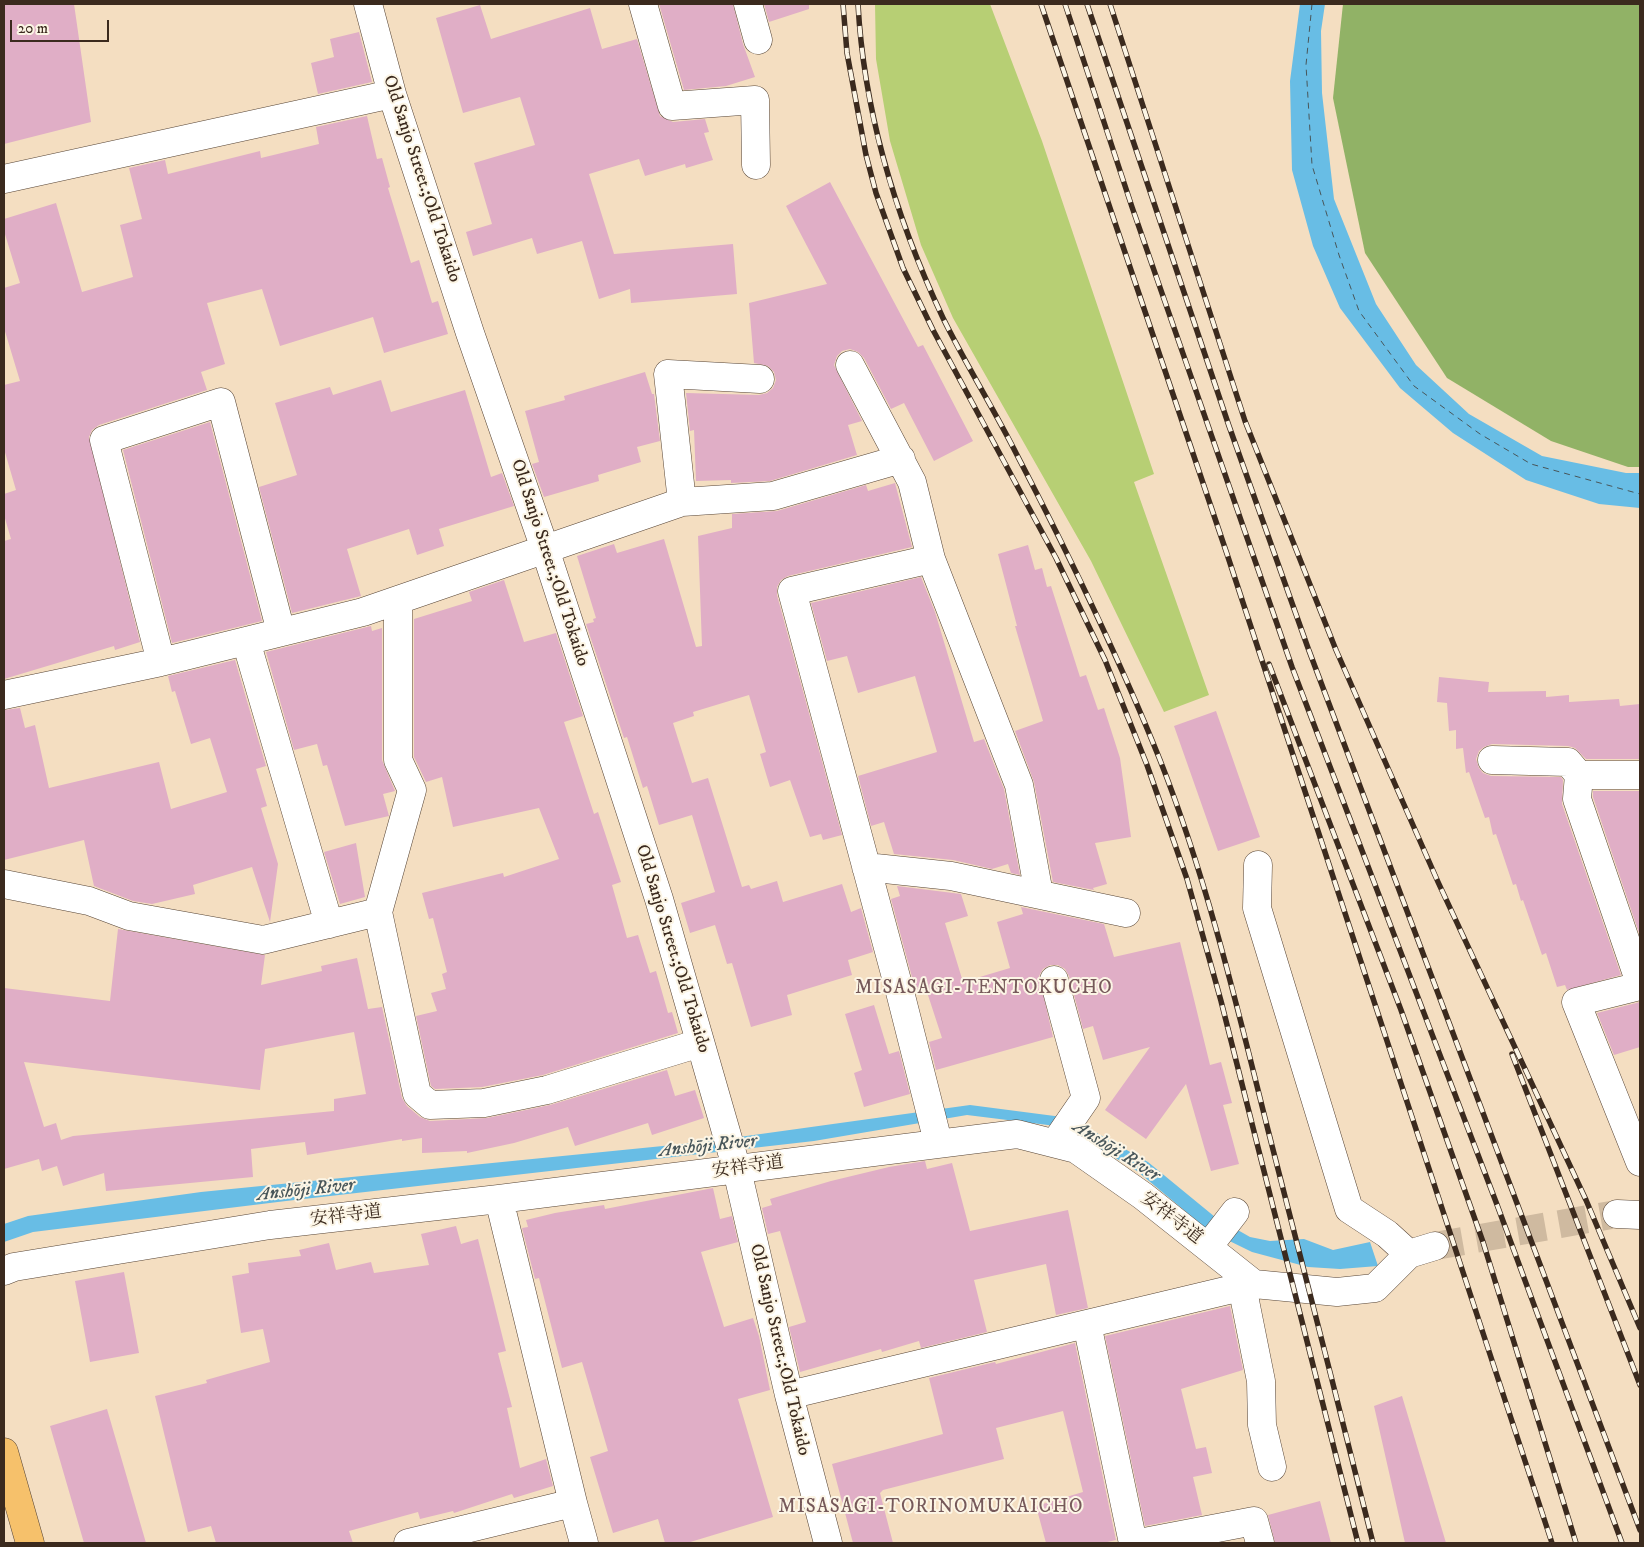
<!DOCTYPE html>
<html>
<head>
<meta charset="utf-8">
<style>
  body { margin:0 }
  #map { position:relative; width:1644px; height:1547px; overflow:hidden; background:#f4dec1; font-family:"IM FELL DW Pica",serif }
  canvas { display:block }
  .frame { position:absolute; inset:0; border:5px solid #3b2a1e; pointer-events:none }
  .scale { position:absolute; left:10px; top:20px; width:99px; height:22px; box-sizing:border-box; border:2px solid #3b2a1e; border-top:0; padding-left:6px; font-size:15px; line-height:18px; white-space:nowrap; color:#3b2a1e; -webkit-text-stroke:4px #fcf5e5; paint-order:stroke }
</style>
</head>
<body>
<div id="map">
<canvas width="1644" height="1547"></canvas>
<div class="frame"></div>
<div class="scale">20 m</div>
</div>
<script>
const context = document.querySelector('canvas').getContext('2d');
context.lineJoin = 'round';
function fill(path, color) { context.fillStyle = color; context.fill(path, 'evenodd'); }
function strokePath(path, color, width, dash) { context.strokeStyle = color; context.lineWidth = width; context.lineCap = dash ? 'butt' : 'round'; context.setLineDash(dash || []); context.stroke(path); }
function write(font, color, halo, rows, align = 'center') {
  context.font = font + ' "IM FELL DW Pica","Noto Serif JP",serif'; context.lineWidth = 4; context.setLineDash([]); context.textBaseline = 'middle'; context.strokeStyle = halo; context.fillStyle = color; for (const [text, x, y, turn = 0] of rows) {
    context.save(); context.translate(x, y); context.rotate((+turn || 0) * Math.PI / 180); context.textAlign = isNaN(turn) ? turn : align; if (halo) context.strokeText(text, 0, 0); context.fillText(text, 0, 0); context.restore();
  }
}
const green = new Path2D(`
  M875,4H990L1042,141L1154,474L1134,482L1209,695L1164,712L1091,561L953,318L921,245L890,141L876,59Z`);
const forest = new Path2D(`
  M1343,4H1640V467H1628L1551,441L1447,378L1365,253L1333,98Z`);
const water = new Path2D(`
  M1300,4H1325L1321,31L1322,93L1334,199L1376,304L1416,365L1469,414L1542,456L1626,473H1640V508L1599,504L1526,480L1453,433L1400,388L1340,308L1313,246L1292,170L1290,81Z
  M970,1105L1070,1118L1148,1162L1215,1217L1250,1237L1270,1241L1304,1239L1333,1250L1370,1242L1378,1266L1340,1269L1308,1267L1252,1252L1209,1231L1137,1171L1064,1127L967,1115L814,1141L286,1201L33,1232L4,1242V1224L28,1216L201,1192L703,1142Z`);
const ferry = new Path2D(`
  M1312,4L1306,65L1312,165L1339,255L1359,311L1414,386L1480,434L1531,464L1640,494`);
const building = new Path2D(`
  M4,4H74L91,122L4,144Z
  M659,4H733L743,44L755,77L726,86L684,90Z
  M764,4H809V9L769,22Z
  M480,5L491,39L590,8L602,49L637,39L660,116L673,122L705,119L709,132L704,133L713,160L686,168L685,164L645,176L639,159L589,174L614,254L733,244L737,294L631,303L630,289L599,299L582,241L537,254L532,238L473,256L466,232L492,224L474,163L535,145L520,97L463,113L436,18Z
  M359,32L372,82L318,94L311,63L334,57L330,39Z
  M367,116L377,159L382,158L390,187L388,188L411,263L419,260L432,303L438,301L448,334L384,353L373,317L280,346L262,289L207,303L225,364L201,372L207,390L99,425L92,430L89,437L140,642L115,650L114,646L4,679V541L11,539L4,515V494L16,490L4,449V385L20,381L4,328V288L20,283L4,231V219L56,203L82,292L133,277L120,225L142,219L129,168L165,160L168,174L260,151L261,158L319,144L316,127Z
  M830,182L918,347L923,345L973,441L934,461L904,403L891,409L864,358L858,352L850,349L842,351L837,356L834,365L862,421L848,425L857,455L770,481L731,483V480L696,481L694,430L690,431L686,393L759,395L767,393L773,388L776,380L774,372L768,366L754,363L749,303L827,284L786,206Z
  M645,372L652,394H654L660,441L637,447L641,462L598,475L599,481L544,497L532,464L539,462L525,411L565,400L564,396Z
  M381,380L391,412L465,390L491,477L502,473L514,506L439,529L444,546L417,555L409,529L347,549L361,596L292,613L259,487L297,475L275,403L330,387L333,395Z
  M210,422L262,621L172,643L123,450Z
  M895,483L912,547L788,576L781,580L777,587V595L842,835L823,840L821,834L810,837L790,780L770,787L760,754L766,752L749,695L693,712L694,716L673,723L692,783L708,778L742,887L749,885L751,889L777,881L783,902L842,884L851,912L861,908L873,952L848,960L852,975L787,995L792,1015L751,1027L732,963L727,964L715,925L690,933L681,903L715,892L692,815L659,825L647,786L643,788L627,737L624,738L586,624L594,622L593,619L596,618L577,556L614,544L617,553L664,539L696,647L702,646L698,536L732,528V514L777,511L866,485L868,491Z
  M1028,545L1035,570L1042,568L1047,587L1051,586L1080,677L1086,675L1098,710L1104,708L1120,758L1131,837L1095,843L1107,884L1093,888L1094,890L1053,882L1034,782L1015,731L1043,721L1015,626H1017L998,554Z
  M921,577L935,612L974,742L984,739L1004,789L1020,875L1011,873L1008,864L992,869L953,860L894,854L884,822L871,826L858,776L937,752L915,676L858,693L847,656L827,661L811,603Z
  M504,580L524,642L556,633L583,716L564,722L594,814L598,812L621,882L612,885L627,938L638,935L650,973L656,971L668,1013L672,1012L678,1033L543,1075L482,1087L435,1089L431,1086L416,1016L437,1011L431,993L446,989L442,974L447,972L433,918L429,919L422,893L503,873L504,877L559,859L539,808L453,827L442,777L426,782L414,757V619L472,601L469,592Z
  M371,626L372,631L382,628V760L395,791L383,794L389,816L345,826L327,765L323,766L317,744L294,750L266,652Z
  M235,660L266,766L256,769L267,806L261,808L278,864L270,922L252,867L193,885L195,894L152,904L133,901L94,886L84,840L4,860V710L20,708L25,728L35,725L49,788L159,762L171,809L227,792L210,738L191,744L175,691L172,692L168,676Z
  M1439,677L1489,682L1488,692L1546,691V697L1569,695V702L1619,699L1620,706L1640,704V759H1586L1575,748L1568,746L1492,744L1484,747L1479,751L1476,759L1479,768L1483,773L1491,776L1561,777L1563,780L1562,804L1621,975L1567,990L1565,985L1557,987L1546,953L1542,955L1523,900L1521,901L1516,884L1513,885L1496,834L1493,835L1489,817L1485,818L1469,772L1466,773L1463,748L1456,749V730L1449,731L1447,703L1437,702Z
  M1216,711L1260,837L1218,851L1174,726Z
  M1593,791H1640V936L1593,797Z
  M356,843L365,897L340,904L324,852Z
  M897,886L961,894L968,916L945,923L963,982L1010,968L997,922L1023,914L1021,907L1104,924L1114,957L1180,942L1210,1065L1221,1062L1232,1103L1223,1105L1239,1164L1211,1171L1186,1084L1146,1139L1105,1110L1150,1047L1103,1060L1093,1026L1083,1029L1069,976L1065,969L1058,965H1050L1043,969L1039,976L1053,1037L936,1070L929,1042L942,1038L926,989L916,992L891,899L900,896Z
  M118,929L265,955L261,985L322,971L321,966L357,958L368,1009L382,1007L402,1098L407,1106L420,1117L430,1121L487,1118L550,1105L667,1070L675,1096L695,1090L704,1118L652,1135L648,1123L575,1146L568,1127L514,1143L467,1153V1151L422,1153V1138L402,1141V1139L307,1155L305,1142L251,1149L253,1177L106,1191L104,1173L63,1186L57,1166L42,1171L39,1159L4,1169V988L110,1001ZM354,1032L366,1094L334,1099V1111L73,1136L61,1140L56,1123L44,1127L24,1062L260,1090L265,1049Z
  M1640,1002V1047L1614,1055L1597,1013Z
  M874,1005L889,1054L899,1051L910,1094L864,1107L854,1073L862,1070L845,1014Z
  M925,1161L927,1169L952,1163L970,1231L1068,1210L1088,1308L1056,1315L1046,1264L974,1280L987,1332L921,1348L919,1341L882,1352L881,1349L800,1372L789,1327L806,1322L780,1231L768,1234L762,1208L772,1205L770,1199L831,1181L889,1167Z
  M713,1188L720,1219L732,1216L738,1242L701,1252L724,1327L753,1318L759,1336L770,1390L738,1399L773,1517L687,1543H665L658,1519L613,1533L590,1457L608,1451L582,1362L562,1368L539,1278L535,1279L522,1228L528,1227L526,1220L555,1213L604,1205L605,1209Z
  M456,1226L461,1244L478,1239L506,1351L498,1353L512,1407L507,1408L520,1468L546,1459L553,1486L514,1498L512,1494L454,1513L453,1511L420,1519L418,1512L349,1531L353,1543H216L211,1526L188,1532L155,1396L207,1383L206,1380L270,1362L263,1329L241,1333L232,1276L249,1273L248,1263L301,1256L299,1250L329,1243L336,1270L371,1262L374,1273L429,1265L421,1234Z
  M124,1272L139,1353L90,1362L75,1281Z
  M1230,1306L1243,1370L1181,1389L1196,1449L1206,1447L1212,1473L1193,1477L1202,1515L1145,1526L1105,1336Z
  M1075,1343L1116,1540L1103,1543H1046L1036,1506L1083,1492L1063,1411L996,1428L1004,1459L883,1490L880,1493L893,1543H853L832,1464L943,1434L929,1378L995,1362L996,1364Z
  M1402,1396L1446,1543H1405L1374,1406Z
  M107,1409L146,1543H84L50,1426Z
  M1320,1501L1331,1543H1275L1268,1515Z`);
const minorTunnel = new Path2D(`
  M1435,1246L1617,1214`);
const minor = new Path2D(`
  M368,4L392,94L470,333L545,549L659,899L737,1170L789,1395L828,1543
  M643,4L672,106L755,100L756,165
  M748,4L758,40
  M4,179L392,94
  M850,365L912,482L931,559L1019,785L1039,894
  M682,502L668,374L760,379
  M931,559L792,591L900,992L938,1142
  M398,600V760L412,790L378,912L417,1094L430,1105L484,1103L547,1090L700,1043
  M246,641L329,924
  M161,662L104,440L221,402L281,632
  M4,695L161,662L363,612L682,502L773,496L901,459
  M1492,760L1568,762L1579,775H1640
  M1579,775L1577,799L1640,983
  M1258,865L1257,908L1349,1209L1387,1234L1409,1254
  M866,867L951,876L1126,913
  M4,884L89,901L129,916L263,940L378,912
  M1054,980L1086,1098L1055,1143
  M1640,986L1576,1002L1640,1162
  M499,1199L573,1503
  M1617,1214L1640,1215
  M1208,1247L1235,1212
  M4,1271L14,1267L270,1225L499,1199L1017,1134L1076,1149L1143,1196L1254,1284L1337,1292L1375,1288L1409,1254L1435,1246
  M1242,1286L1261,1381L1262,1425L1272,1467
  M1087,1324L1133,1543
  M789,1395L1254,1284
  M408,1543L573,1503L584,1543
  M1139,1543L1254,1521L1260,1543`);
const major = new Path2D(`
  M4,1452L30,1543`);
const rail = new Path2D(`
  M843,4L847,53L866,155L876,193L903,268L933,330L1056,558L1105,660L1147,765L1187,879L1221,1001L1358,1543
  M858,4C864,115 896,218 943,318C966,365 994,409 1017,455C1069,555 1118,655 1160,760C1207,879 1237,1006 1268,1130C1303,1268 1339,1405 1373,1543
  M1041,4L1227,554L1552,1543
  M1065,4L1132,207L1292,667L1496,1202L1622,1543
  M1087,4L1229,426L1308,648L1640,1530
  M1110,4L1245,421L1336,650L1438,882L1586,1200L1640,1328
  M1269,664L1401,1010L1483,1242L1576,1543
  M1512,1054L1640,1385`);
const streetNames = [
  ["Old Sanjo Street.;Old Tokaido",421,179,72],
  ["Old Sanjo Street.;Old Tokaido",549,563,72],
  ["Old Sanjo Street.;Old Tokaido",672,949,73],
  ["安祥寺道",748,1168,-8],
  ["安祥寺道",346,1217,-7],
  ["安祥寺道",1171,1219,38],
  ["Old Sanjo Street.;Old Tokaido",779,1350,77]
];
const neighbourhoodNames = [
  ["MISASAGI-TENTOKUCHO",984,989],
  ["MISASAGI-TORINOMUKAICHO",931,1508]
];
const waterNames = [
  ["Anshōji River",708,1147,-6],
  ["Anshōji River",1116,1152,32],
  ["Anshōji River",306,1191,-6]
];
fill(green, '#b7cf74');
fill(forest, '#91b266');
fill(water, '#68bde5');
strokePath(ferry, '#48565a', 1, [6, 5]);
fill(building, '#e0aec6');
strokePath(minorTunnel, '#cfbaa0', 28, [28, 14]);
strokePath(minor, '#574536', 29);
strokePath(major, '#574536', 29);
strokePath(minor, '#fff', 28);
strokePath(major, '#f6c16b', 28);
strokePath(rail, '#3b2a1e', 5.5);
strokePath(rail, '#fcf5e5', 4, [11]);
write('18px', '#3b2a1e', '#fcf5e5', streetNames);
context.letterSpacing = '1px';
write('19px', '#755859', '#fcf5e5', neighbourhoodNames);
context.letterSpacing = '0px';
write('italic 19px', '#48565a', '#fcf5e5', waterNames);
</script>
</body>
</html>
